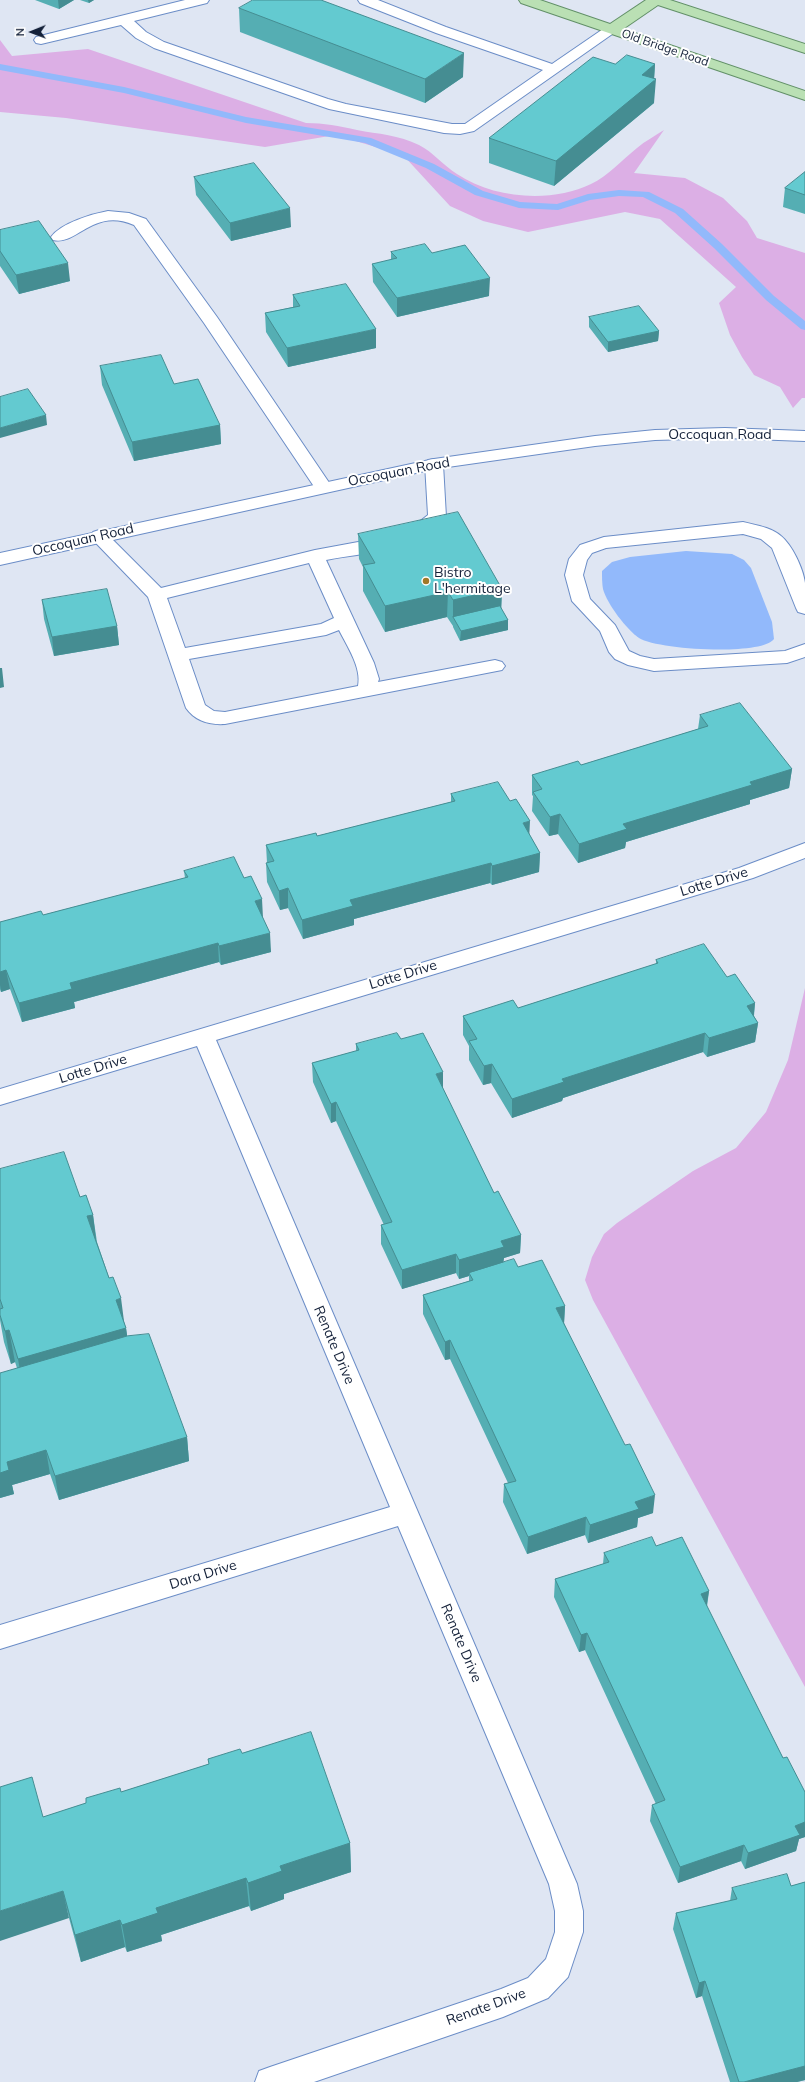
<!DOCTYPE html>
<html>
<head>
<meta charset="utf-8">
<style>
  body { margin:0 }
  #map { position:relative; width:805px; height:2082px; overflow:hidden; background:#dfe6f3; font-family:Mulish,sans-serif }
  canvas { display:block }
  .north { position:absolute; left:12px; top:12px; width:40px; height:40px; -webkit-text-stroke:3px #fff; paint-order:stroke; rotate:269deg; font-size:11px; font-weight:700; line-height:16px; text-align:center; color:#142139 }
  .north::after { content:''; display:block; margin:auto; width:14px; height:18px; background:#142139; clip-path:polygon(50% 0,100% 100%,50% 72%,0 100%) }
</style>
</head>
<body>
<div id="map">
<canvas width="805" height="2082"></canvas>
<div class="north">N</div>
</div>
<script>
const context = document.querySelector('canvas').getContext('2d');
context.lineJoin = 'round';
function fill(path, color) { context.fillStyle = color; context.fill(path, 'evenodd'); }
function strokePath(path, color, width, dash) { context.strokeStyle = color; context.lineWidth = width; context.lineCap = dash ? 'butt' : 'round'; context.setLineDash(dash || []); context.stroke(path); }
function write(font, color, halo, rows, align = 'center') {
  context.font = font + ' Mulish,sans-serif'; context.lineWidth = 4; context.setLineDash([]); context.textBaseline = 'middle'; context.strokeStyle = halo; context.fillStyle = color; for (const [text, x, y, turn = 0] of rows) {
    context.save(); context.translate(x, y); context.rotate((+turn || 0) * Math.PI / 180); context.textAlign = isNaN(turn) ? turn : align; if (halo) context.strokeText(text, 0, 0); context.fillText(text, 0, 0); context.restore();
  }
}
const green = new Path2D(`
  M0,40L12,56L88,49L306,123C324,123 339,126 357,130C378,134 399,135 419,145C433,152 444,166 457,174C494,199 552,203 591,184C608,176 622,160 637,148C645,141 655,136 664,130L634,173L685,178L723,198L747,221L757,238L805,253V398H802L793,408L780,387L754,375L742,357L730,335L719,303L736,287L660,219L625,212L528,232L483,221L450,206L403,155L335,135L265,147L66,118L0,112Z
  M805,988V1687L593,1300L585,1280L592,1257L604,1234L617,1223L693,1171L736,1148L766,1112L788,1060Z`);
const water = new Path2D(`
  M686,551L732,554L744,560L751,568L772,622L774,639C762,656 658,650 639,638C627,630 607,604 603,589C602,584 602,577 602,571L612,562L630,557Z`);
const stream = new Path2D(`
  M0,64L124,87L246,117L371,138L434,164L483,191L520,202L557,204L588,194L619,190L649,192L683,209L722,244L774,296L805,321V330L801,329L766,300L714,248L675,213L643,197L619,196L590,200L558,210L519,208L475,195L426,168L365,143L246,123L124,93L0,70Z`);
const lane = new Path2D(`
  M185,0H209L207,3L134,21L146,32L164,42L328,99L346,104L452,124H465L543,70L436,33L360,3L358,0H378L446,27L552,64L606,27H616L618,30L474,131L460,134L444,133L329,109L154,48L136,38L121,25L41,44L36,43L34,40L36,37Z
  M108,211L129,213L146,219L217,317L332,487L329,491L323,492L317,491L204,323L134,225C93,207 77,246 53,240L51,237C61,223 92,214 108,211Z
  M434,459L440,460L443,464L446,517C424,550 362,553 326,560L374,663L379,679L378,682L495,660L502,662L505,666L502,670L225,724C210,725 195,721 186,708L148,597L93,540L90,536L93,532L99,530L105,532L161,588L315,550L396,535L414,526L428,515L425,464L428,460ZM309,563L334,618L321,624L185,648L167,598ZM339,630C347,646 362,668 358,686L225,712L214,711L205,705L189,659L326,635Z
  M743,522C755,525 771,527 781,536C792,545 803,568 805,583C805,593 805,604 805,614L798,612L796,608L772,548L761,539L743,534L606,548L592,553L587,560L583,575L590,599L615,625L629,651L640,656L654,659L785,651L805,644V657L787,663L654,671L628,665L615,659L609,652L600,631L572,601L565,575L569,559L580,545L604,537Z`);
const street = new Path2D(`
  M805,843V858L753,878L216,1040L577,1884L583,1911V1932L568,1977L548,1998L503,2017L314,2082H255L259,2071L270,2067L501,1989L528,1978L546,1959L555,1932V1911L549,1884L398,1526L0,1649V1625L390,1507L197,1046L0,1105V1089L739,868Z`);
const secondary = new Path2D(`
  M725,428L805,431V441L725,438L655,440L595,446L434,469L0,565V553L434,459L595,436L655,430Z`);
const primary = new Path2D(`
  M519,0H540L610,24L646,0H670L805,44V53L658,5L623,29L805,91V100L521,3Z`);
const wall = new Path2D(`
  M35,0H74L59,9Z
  M80,0H94L89,3Z
  M239,8L463,77L425,103L240,32Z
  M615,64H655L654,78V103L554,186L489,163V138Z
  M805,172V214L783,207L785,188Z
  M194,177L291,227L231,241L196,195Z
  M0,230L70,281L19,294L0,266Z
  M391,252L489,296L397,317L373,282L372,264L391,260Z
  M293,295L376,348L288,367L266,332L265,313L293,307Z
  M589,317L659,331L658,341L608,352L589,327Z
  M100,366L174,384L220,425L221,444L134,461L102,385Z
  M358,534L502,589L501,609L508,620V630L460,641L453,627V626L447,617L385,632L363,591V567L359,559Z
  M42,600L117,626L119,645L54,656L44,619Z
  M700,715L792,769L789,788L750,800V804L626,842L625,848L578,863L558,834L549,836L532,811L533,796L532,795V775L581,765L698,729Z
  M451,794L529,834L540,853L539,872L492,885L490,883L354,919V925L303,939L288,908L280,910L267,882L266,863H267L266,845L317,836L451,802Z
  M184,871L263,918L271,952L221,965L219,962L74,1002L75,1008L22,1022L10,989L1,992L0,989V922L43,915L185,878Z
  M656,960L727,977L755,1003L754,1016L758,1023L755,1042L707,1057L703,1052L563,1098L562,1101L512,1118L491,1083L483,1085L469,1060V1046L463,1035V1016L518,1008L656,964Z
  M401,1039L443,1089L494,1193L521,1235L520,1253L504,1258L503,1262L518,1267L565,1306L564,1323L653,1513L638,1518L637,1527L588,1543L585,1535L527,1554L503,1502L504,1484L508,1483L450,1359L445,1360L423,1314V1295L469,1281V1276L459,1279L456,1273L402,1289L381,1244V1225H384L336,1121L331,1123L313,1082L312,1063L356,1051V1044Z
  M0,1169L80,1197L93,1215L97,1242L126,1328L127,1336L187,1437L189,1461L59,1500L50,1474L12,1485L14,1494L0,1498L17,1368L15,1362L11,1364L4,1342L0,1320Z
  M656,1546L709,1591L707,1607L783,1758L805,1792V1837L799,1839L796,1851L745,1869L741,1861L678,1883L650,1821L652,1805L656,1804L585,1650L579,1652L554,1597L555,1579L603,1564L604,1553Z
  M242,1753L350,1843L351,1872L284,1894V1899L251,1911L249,1906L161,1935L162,1941L127,1952L125,1947L81,1962L69,1918L43,1817L209,1764L208,1759Z
  M805,1882V2080L797,2082H730L702,1996L696,1998L673,1929L676,1913L730,1901L732,1888L791,1886Z`);
const shadedWall = new Path2D(`
  M58,0H74L59,9Z
  M88,0H94L89,3Z
  M464,53L463,77L425,103V79Z
  M655,64L654,81L656,79L654,103L554,186L556,161L642,75Z
  M290,208L291,227L231,241L230,223Z
  M68,263L70,281L19,294L16,275Z
  M490,278L489,296L397,317V298Z
  M376,329V348L288,367L287,348Z
  M659,331L658,341L608,352V342Z
  M46,415L47,425L0,438V428Z
  M220,425L221,444L134,461L132,442Z
  M502,589L501,615L453,617V626V600Z
  M448,592L447,617L385,632V606Z
  M508,620V630L460,641L461,631Z
  M117,626L119,645L54,656L52,637Z
  M0,668H2L4,687L0,688Z
  M792,769L789,788L750,800V804L626,842L625,848L578,863L579,844L623,824L750,782Z
  M560,814L558,834L549,836L550,817Z
  M530,821L529,841L523,823Z
  M540,853L539,872L492,885V866Z
  M491,863L490,883L354,919V925L303,939L302,920L350,900Z
  M288,888V908L280,910L279,891Z
  M262,899L263,918L256,920L255,901Z
  M270,933L271,952L221,965L219,946Z
  M218,943L219,962L74,1002L75,1008L22,1022L19,1003L70,983Z
  M6,970L10,989L1,992L0,985V972Z
  M755,1003L753,1022L747,1006Z
  M758,1023L755,1042L707,1057L709,1038Z
  M705,1033L703,1052L563,1098L562,1101L512,1118V1099L562,1079Z
  M492,1064L491,1083L483,1085L484,1066Z
  M443,1072V1091L436,1074Z
  M336,1102V1121L331,1123V1104Z
  M93,1215L97,1248L87,1216Z
  M521,1235L520,1253L504,1258L503,1265L469,1273V1276L459,1279V1260L501,1241Z
  M456,1254V1273L402,1289V1270Z
  M121,1298L125,1329L126,1328L131,1361L24,1392L18,1359L116,1300Z
  M565,1306L564,1324L556,1308Z
  M9,1330L15,1362L11,1364L5,1331Z
  M450,1340V1359L445,1360V1342Z
  M187,1437L189,1461L59,1500L55,1476Z
  M46,1450L50,1474L12,1485L14,1494L0,1498V1473L7,1462Z
  M655,1495L653,1513L638,1518L637,1527L588,1543L590,1525L635,1502Z
  M586,1517L585,1535L527,1554L528,1537Z
  M709,1591L706,1609L701,1594Z
  M587,1633L585,1650L579,1652L581,1635Z
  M805,1822V1837L799,1839L796,1851L745,1869L748,1853L795,1826Z
  M350,1843L351,1872L284,1894V1899L251,1911L248,1883L280,1866Z
  M744,1845L741,1861L678,1883L680,1867Z
  M246,1878L249,1906L161,1935L162,1941L127,1952L122,1925L156,1908Z
  M63,1891L69,1918L0,1941V1911Z
  M120,1920L125,1947L81,1962L75,1935Z
  M705,1981L702,1996L696,1998L699,1983Z
  M805,2066V2080L797,2082H744Z`);
const building = new Path2D(`
  M253,0H321L464,53L425,79L239,8Z
  M627,55L655,64L642,75L656,79L556,161L489,138L593,57L615,64Z
  M254,163L290,208L230,223L194,177Z
  M805,172V195L785,188Z
  M39,221L68,263L16,275L0,251V230Z
  M425,244L432,253L465,245L490,278L397,298L372,264L397,258L391,252Z
  M346,284L376,329L287,348L265,313L300,306L293,295Z
  M639,306L659,331L608,342L589,317Z
  M161,355L174,384L198,379L220,425L132,442L100,366Z
  M28,389L46,415L0,428V397Z
  M458,512L502,589L453,600L448,592L385,606L363,565L375,563L358,534Z
  M107,589L117,626L52,637L42,600Z
  M500,606L508,620L461,631L453,617Z
  M740,703L792,769L750,782L752,785L623,824L627,829L579,844L560,814L550,817L533,792L542,789L532,775L578,761L581,765L708,726L700,715Z
  M498,782L510,801L516,799L530,821L523,823L540,853L492,866L491,863L350,900L353,906L302,920L288,888L279,891L266,863L274,861L266,845L316,833L317,836L455,801L451,794Z
  M234,857L244,878L251,876L262,899L255,901L270,933L219,946L218,943L70,983L72,989L19,1003L6,970L0,972V922L41,911L43,915L188,877L184,871Z
  M704,944L727,977L735,974L755,1003L747,1006L758,1023L709,1038L705,1033L562,1079L564,1082L512,1099L492,1064L484,1066L469,1041L477,1039L463,1016L513,1000L518,1008L658,963L656,960Z
  M397,1033L401,1039L423,1033L443,1072L436,1074L494,1193L498,1191L521,1235L501,1241L504,1247L459,1260L456,1254L402,1270L381,1225L392,1222L336,1102L331,1104L312,1063L359,1050L356,1044Z
  M64,1152L80,1197L86,1195L93,1215L87,1216L109,1278L113,1277L121,1298L116,1300L126,1328L18,1359L9,1330L5,1331L0,1315V1309L3,1308L0,1299V1169Z
  M514,1259L518,1267L542,1260L565,1306L556,1308L625,1445L630,1444L655,1495L635,1502L639,1509L590,1525L586,1517L528,1537L504,1484L516,1481L450,1340L445,1342L423,1295L473,1280L469,1273Z
  M149,1334L187,1437L55,1476L46,1450L7,1462L9,1470L0,1473V1373L127,1336Z
  M652,1537L656,1546L682,1537L709,1591L701,1594L783,1758L787,1757L805,1792V1822L795,1826L800,1835L748,1853L744,1845L680,1867L652,1805L665,1800L587,1633L581,1635L555,1579L609,1562L604,1553Z
  M311,1732L350,1843L280,1866L282,1871L248,1883L246,1878L156,1908L158,1913L122,1925L120,1920L75,1935L63,1891L0,1911V1787L32,1777L43,1817L86,1803V1798L120,1788L121,1792L209,1764L208,1759L240,1749L242,1753Z
  M787,1874L791,1886L805,1882V2066L744,2082H739L705,1981L699,1983L676,1913L737,1899L732,1888Z`);
const markers = [
  [426,581,4,"#a17827"]
];
const farStreetnames = [
  ["Old Bridge Road",665,48,19]
];
const streetNames = [
  ["Occoquan Road",720,435],
  ["Occoquan Road",399,472,-11],
  ["Occoquan Road",83,540,-13],
  ["Lotte Drive",714,882,-17],
  ["Lotte Drive",403,975,-17],
  ["Lotte Drive",93,1069,-17],
  ["Renate Drive",334,1345,67],
  ["Dara Drive",203,1575,-17],
  ["Renate Drive",461,1643,67],
  ["Renate Drive",486,2007,-20]
];
const poiNames = [
  ["Bistro",434,573],
  ["L'hermitage",434,589]
];
fill(green, '#dcafe5');
fill(water, '#92b9fb');
fill(stream, '#92b9fb');
strokePath(lane, '#6b8dc7', 2);
strokePath(street, '#6b8dc7', 2);
strokePath(secondary, '#6b8dc7', 2);
strokePath(primary, '#629068', 2);
fill(lane, '#fff');
fill(street, '#fff');
fill(secondary, '#fff');
fill(primary, '#bae0b4');
fill(wall, '#55aeb3');
fill(shadedWall, '#458d92');
fill(building, '#63cad0');
strokePath(building, '#458d92', 1);
for (const [x, y, r, color] of markers) { const dot = new Path2D(); dot.arc(x, y, r, 0, 2 * Math.PI); context.fillStyle = color; context.fill(dot); strokePath(dot, '#fff', 1.5); }
write('12px', '#142139', '#fff', farStreetnames);
write('14px', '#142139', '#fff', streetNames);
write('14px', '#142139', '#fff', poiNames, 'left');
</script>
</body>
</html>
